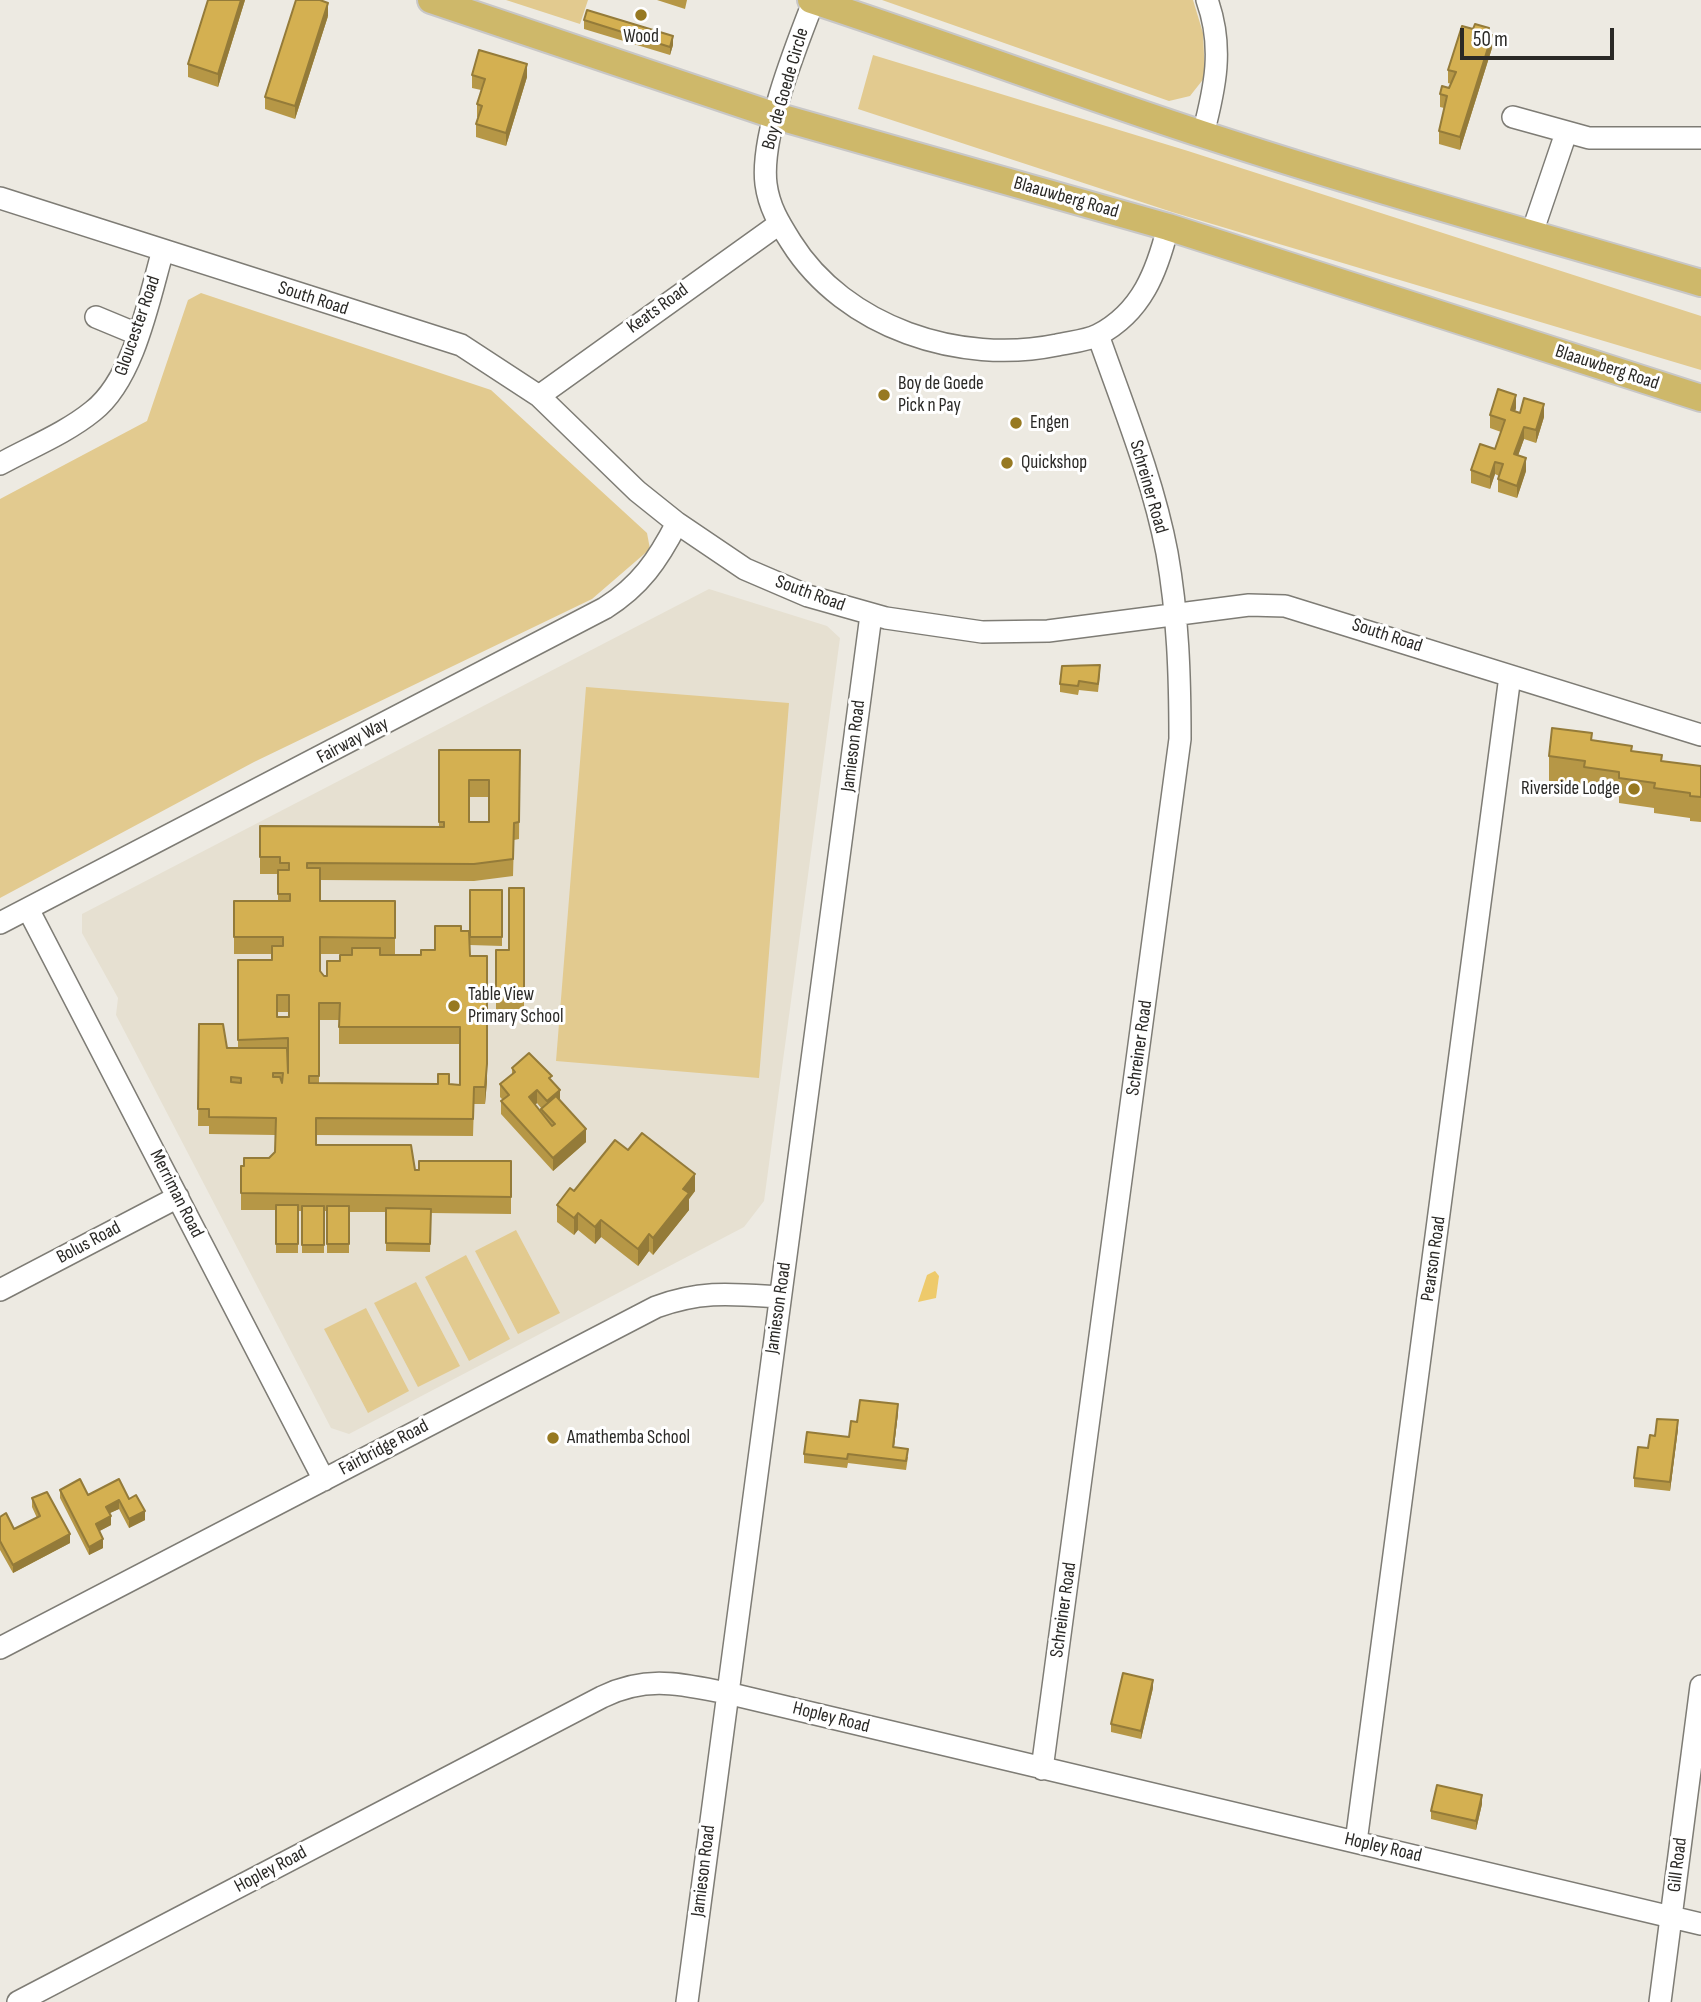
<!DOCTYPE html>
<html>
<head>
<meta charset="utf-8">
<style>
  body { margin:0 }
  #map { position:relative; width:1701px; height:2002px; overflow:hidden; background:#edeae2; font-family:"Sofia Sans Condensed",sans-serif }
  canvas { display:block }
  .scale { position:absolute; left:1460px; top:28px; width:154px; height:32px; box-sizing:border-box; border:4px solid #2a2926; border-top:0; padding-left:9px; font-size:21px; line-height:24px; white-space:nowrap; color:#2a2926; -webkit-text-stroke:5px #fff; paint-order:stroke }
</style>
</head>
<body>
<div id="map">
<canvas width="1701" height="2002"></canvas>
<div class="scale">50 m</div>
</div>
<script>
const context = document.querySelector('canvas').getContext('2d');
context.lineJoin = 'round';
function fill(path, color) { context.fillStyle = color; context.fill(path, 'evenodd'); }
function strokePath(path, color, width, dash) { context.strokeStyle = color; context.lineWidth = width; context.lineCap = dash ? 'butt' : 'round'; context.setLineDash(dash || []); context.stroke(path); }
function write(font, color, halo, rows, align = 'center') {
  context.font = font + ' "Sofia Sans Condensed",sans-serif'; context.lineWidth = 6; context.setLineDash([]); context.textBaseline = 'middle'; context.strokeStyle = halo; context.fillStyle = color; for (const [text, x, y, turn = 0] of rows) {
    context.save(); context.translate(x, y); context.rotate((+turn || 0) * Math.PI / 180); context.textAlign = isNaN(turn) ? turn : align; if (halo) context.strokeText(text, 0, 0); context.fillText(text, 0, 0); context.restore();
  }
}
const built = new Path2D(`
  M709,589L827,626L840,638L764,1201L744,1227L349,1434L331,1428L116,1015L118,998L82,933V914Z`);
const green = new Path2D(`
  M506,0H588L580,24Z
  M882,0H1193L1203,33L1205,77L1190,96L1169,101Z
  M873,55L1188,151L1701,316V370L1172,212L858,109Z
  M201,293L491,390L647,533L650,549L592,599L254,762L0,898V499L147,421L188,300Z
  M586,687L789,703L759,1078L556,1061Z
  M516,1230L560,1313L518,1334L475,1251Z
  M466,1255L510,1339L469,1361L425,1277Z
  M416,1282L460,1366L418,1387L374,1303Z
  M366,1308L409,1391L368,1413L324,1329Z`);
const water = new Path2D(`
  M935,1271L939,1276L936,1298L918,1302L927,1275Z`);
const minor = new Path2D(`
  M814,0C796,46 760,136 766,184C769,207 779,223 791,242C845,328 960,365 1057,345C1070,342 1086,341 1098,335C1142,312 1157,271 1168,227
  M1513,117L1589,138H1701
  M1203,134C1215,88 1224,47 1207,0
  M0,198L461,345L539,396L637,491L677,523L745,569L808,596L886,618L982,632L1048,631L1249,605L1285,606L1701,735
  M1532,233L1566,133
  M96,317L137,334
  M539,396L779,224
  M0,464C31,447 66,433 93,411C134,379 149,299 163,250
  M28,909L324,1480
  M0,923L605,608C640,586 658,560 677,523
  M0,1290L178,1197
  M0,1648L656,1307C702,1290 733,1294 780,1297
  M1042,1769L1180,739C1180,676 1178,615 1167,553C1153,479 1123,406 1098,335
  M1356,1842L1510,676
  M18,2002L602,1697C647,1675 680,1684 727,1693L1701,1924
  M687,2002L871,615
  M1660,2002L1701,1686`);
const major = new Path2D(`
  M431,0L776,116L1168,227L1701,398
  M811,0C942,43 1071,91 1202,134C1367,188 1534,234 1701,283`);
const wall = new Path2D(`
  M208,0H245L218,87L188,77V64Z
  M657,0H687L685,9Z
  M328,16L295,119L265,109V97Z
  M584,20L673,45L670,55L584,29Z
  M1489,34L1492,48L1460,150L1439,144V131L1444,108L1440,107V94L1449,88L1451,84L1448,83V70Z
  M472,75L527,77L506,146L476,137V124L478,117H477V104L481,90L472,88Z
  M1516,408L1515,412L1544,417L1536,443L1524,439L1518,455L1526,471L1517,498L1498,492V479L1499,476L1495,474L1490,489L1471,483V470L1495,449L1501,432L1490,428V415Z
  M1100,674L1098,692L1079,690L1078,695L1060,692V684Z
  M1592,740L1662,761L1701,766V822L1690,821V818L1654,813V808L1619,803V797L1584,792V786L1549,781V756Z
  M439,750H520L519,839L514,840L513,876L474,881L320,880V901H395V954H380V955H421L435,950L461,931L470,956L487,1081L485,1104H474L473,1136L316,1135V1145L415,1170L511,1161V1214L431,1213L430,1252L386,1251V1212H349V1253H327V1211H324V1253H302V1211H298V1253H276V1210H241V1166H244L269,1158L275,1152V1135L209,1134V1126H198L199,1024L227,1048H238V960H272V954H234V901H278V874H260V826L439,827ZM469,797H489V822H469ZM320,954H352V955L340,961L327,976H324L320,971ZM277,1012H289V1017H277ZM319,1020H339V1044H460V1085L449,1084L319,1083Z
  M524,888V1009H496V950H509Z
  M470,890H502V946L470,945Z
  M512,1068L552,1081L560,1100L586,1142L553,1171L501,1114V1101L503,1100L500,1097V1084L512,1075ZM537,1103L542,1109L541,1113L535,1105Z
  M628,1150L695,1191L689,1199V1210L653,1255L649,1251L638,1266L601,1237L595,1244L578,1230L574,1235L557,1222V1205Z
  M898,1413L894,1447L908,1457L906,1470L848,1463L847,1468L804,1463V1454L849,1437L857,1422Z
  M1678,1429L1670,1491L1634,1487V1478L1648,1448L1655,1436Z
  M60,1490L88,1495L129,1499L145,1520L129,1528L119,1509L109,1513L111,1525L99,1531L103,1548L89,1555L60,1498Z
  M32,1498L70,1543L13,1573L0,1550V1517L14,1529L37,1518L32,1507Z
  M1153,1688L1141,1739L1111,1732V1724Z
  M1482,1804L1476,1830L1431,1819V1811Z`);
const shadedWall = new Path2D(`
  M241,0H245L218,87V74Z
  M328,3V16L295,119V106Z
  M1492,35V48L1460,150V137Z
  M673,36V45L670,55V47Z
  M527,64V77L506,146V133Z
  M1516,395V408L1511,423V410Z
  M1544,404V417L1536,443V430Z
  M1524,427V439L1514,467V454Z
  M1526,458V471L1517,498V486Z
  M1495,462V474L1490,489V477Z
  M487,956V1081L485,1104V1087Z
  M537,1090V1103L529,1110V1097Z
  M560,1090V1103L547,1114V1101Z
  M586,1129V1142L553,1171V1158Z
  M695,1174V1191L689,1199V1210L653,1255V1238L683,1189Z
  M578,1213V1230L574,1235V1218Z
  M601,1220V1237L595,1244V1227Z
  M649,1234V1251L638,1266V1249Z
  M898,1404V1413L893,1455V1447Z
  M1678,1420V1429L1670,1491V1482Z
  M119,1500V1509L106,1515V1507Z
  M145,1511V1520L129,1528V1519Z
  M111,1516V1525L96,1533V1524Z
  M70,1534V1543L13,1573V1565Z
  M103,1539V1548L89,1555V1547Z
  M1153,1680V1688L1141,1739V1731Z
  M1482,1795V1804L1476,1830V1821Z`);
const building = new Path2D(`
  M208,0H241L218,74L188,64Z
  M296,0H320L328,3L295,106L265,97Z
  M587,10L673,36L670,47L584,20Z
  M1475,24L1489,28L1487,34L1492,35L1460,137L1439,131L1447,96L1440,94L1442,86L1449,88L1456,72L1448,70L1462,26L1473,29Z
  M479,50L527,64L506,133L476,124L482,106L477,104L485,79L472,75Z
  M1498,389L1516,395L1511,410L1520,413L1524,398L1544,404L1536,430L1524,427L1514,454L1526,458L1517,486L1498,479L1503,464L1495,462L1490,477L1471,470L1480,444L1495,449L1505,420L1490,415Z
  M1100,665L1098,684L1079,681L1078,686L1060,684L1062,666Z
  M1552,728L1592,733L1591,740L1632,746L1631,751L1662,755L1661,761L1701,766V797L1690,796V793L1654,788L1655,783L1619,778V772L1584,767L1585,761L1549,756Z
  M439,750H520L519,822L514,823L513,859L474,864L307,863V868H320V901H395V938L320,937V971L324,976H327V961H340V955H352V948H380V955H421V950H435V926H461V931H469L470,956H487V1064L485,1087H474L473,1119L316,1118V1145H411L415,1170H419V1161H511V1197L241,1193V1166H244V1158H269L275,1152L276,1118L209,1117V1109H198L199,1024H223L227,1048H287L288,1073V1038L238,1040V960H272V946H283V937H234V901H290V894H278V870H289V863H280V857H260V826L444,827V822H439ZM469,780H489V822H469ZM277,995H289V1017H277ZM319,1003H340L339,1027H460V1085L449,1084V1074H438V1084L309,1083V1076H319ZM273,1073H283L282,1083L280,1077H273ZM231,1077L241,1078V1083L231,1082Z
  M509,888H524V996L496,997V950H509Z
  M470,890H502V937H470Z
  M529,1053L552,1076L549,1078L560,1090L547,1101L537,1090L529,1097L552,1126L555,1124L541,1109L556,1096L586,1129L553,1158L501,1101L509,1095L500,1084L515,1072L512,1068Z
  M642,1133L695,1174L683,1189L689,1193L653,1238L649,1234L638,1249L601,1220L595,1227L578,1213L574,1218L557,1205L570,1188L574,1191L615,1140L628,1150Z
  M276,1205H298V1244H276Z
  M302,1206H324V1245H302Z
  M327,1206H349V1244H327Z
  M386,1208L431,1209L430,1244L386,1243Z
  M860,1400L898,1404L893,1447L908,1449L906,1461L848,1454L847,1459L804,1454L807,1432L849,1437L851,1421L857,1422Z
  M1657,1419L1678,1420L1670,1482L1634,1478L1638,1447L1648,1448L1650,1435L1655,1436Z
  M80,1479L88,1495L119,1479L129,1499L136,1495L145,1511L129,1519L119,1500L106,1507L111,1516L96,1524L103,1539L89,1547L60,1490Z
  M47,1492L70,1534L13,1565L0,1541V1517L6,1513L14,1529L40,1516L32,1498Z
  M1123,1673L1153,1680L1141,1731L1111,1724Z
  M1437,1785L1482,1795L1476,1821L1431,1811Z`);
const markers = [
  [641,15,7,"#977921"],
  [884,395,7,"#977921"],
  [1016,423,7,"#977921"],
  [1007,463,7,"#977921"],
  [1634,789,7,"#977921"],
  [454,1006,7,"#977921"],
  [553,1438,7,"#977921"]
];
const poiNames = [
  ["Wood",641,37,"center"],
  ["Boy de Goede",898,384],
  ["Pick n Pay",898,406],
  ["Engen",1030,423],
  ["Quickshop",1021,463],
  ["Riverside Lodge",1620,789,"right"],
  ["Table View",468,995],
  ["Primary School",468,1017],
  ["Amathemba School",567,1438]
];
const streetNames = [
  ["Boy de Goede Circle",786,89,-74],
  ["Blaauwberg Road",1066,198,16],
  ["South Road",313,299,18],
  ["Keats Road",658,309,-36],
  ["Gloucester Road",138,326,-71],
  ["Blaauwberg Road",1607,368,18],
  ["Schreiner Road",1148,487,74],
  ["South Road",810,594,20],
  ["South Road",1387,636,18],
  ["Fairway Way",353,741,-28],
  ["Jamieson Road",854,746,-83],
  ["Schreiner Road",1140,1048,-82],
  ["Merriman Road",176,1194,63],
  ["Bolus Road",89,1243,-28],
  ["Pearson Road",1434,1259,-82],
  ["Jamieson Road",779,1308,-82],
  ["Fairbridge Road",384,1448,-28],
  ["Schreiner Road",1064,1610,-82],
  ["Hopley Road",831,1718,14],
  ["Hopley Road",1383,1848,13],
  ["Gill Road",1678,1865,-83],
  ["Hopley Road",271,1870,-28],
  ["Jamieson Road",704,1871,-83]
];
fill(built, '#e6e0d1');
fill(green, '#e2ca8f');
fill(water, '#eeca6b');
strokePath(minor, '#7e7c75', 24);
strokePath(major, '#c8c7c7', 30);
strokePath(minor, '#fff', 21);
strokePath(major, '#ceb86a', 26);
fill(wall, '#b69746');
fill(shadedWall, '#947b39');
fill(building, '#d4b051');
strokePath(building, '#947b39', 2);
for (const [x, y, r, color] of markers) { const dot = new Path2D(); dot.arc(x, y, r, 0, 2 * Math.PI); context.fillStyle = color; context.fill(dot); strokePath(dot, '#fff', 2.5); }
write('19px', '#2a2926', '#fff', poiNames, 'left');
write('19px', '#2a2926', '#fff', streetNames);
</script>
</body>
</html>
